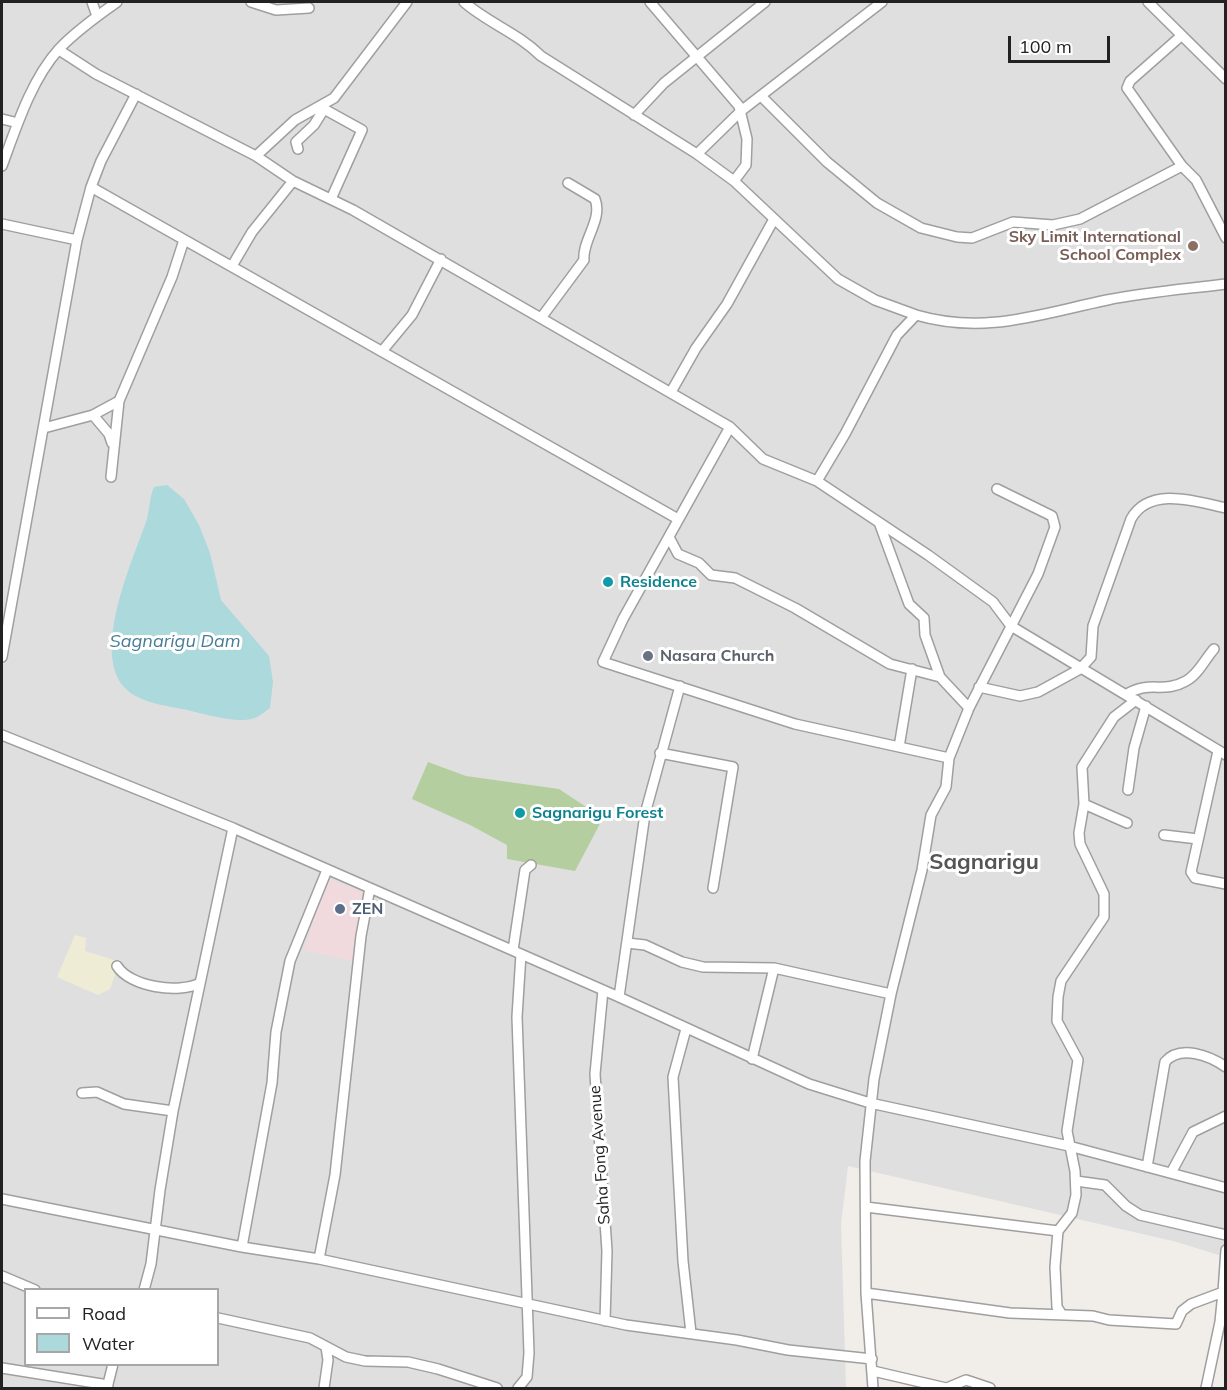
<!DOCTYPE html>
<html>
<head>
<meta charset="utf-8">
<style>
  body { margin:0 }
  #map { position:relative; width:1227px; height:1390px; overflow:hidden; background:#f1ede9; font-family:Mulish,sans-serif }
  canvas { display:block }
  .frame { position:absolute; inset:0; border:3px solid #222; pointer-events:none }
  .legend { position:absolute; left:24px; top:1288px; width:195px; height:78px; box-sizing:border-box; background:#fff; border:2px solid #a7a7a7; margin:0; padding:8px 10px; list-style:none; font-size:18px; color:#222 }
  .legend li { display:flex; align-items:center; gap:12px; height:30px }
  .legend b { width:30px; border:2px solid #a7a7a7 }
  .scale { position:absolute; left:1008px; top:36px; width:102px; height:27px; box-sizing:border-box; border:3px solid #222; border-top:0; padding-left:8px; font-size:18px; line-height:21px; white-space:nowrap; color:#222; -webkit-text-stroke:4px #fff; paint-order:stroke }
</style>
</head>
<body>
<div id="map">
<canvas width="1227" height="1390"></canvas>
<div class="frame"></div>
<ul class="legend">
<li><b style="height:8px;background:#fff"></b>Road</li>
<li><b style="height:16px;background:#acd9dc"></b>Water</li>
</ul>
<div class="scale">100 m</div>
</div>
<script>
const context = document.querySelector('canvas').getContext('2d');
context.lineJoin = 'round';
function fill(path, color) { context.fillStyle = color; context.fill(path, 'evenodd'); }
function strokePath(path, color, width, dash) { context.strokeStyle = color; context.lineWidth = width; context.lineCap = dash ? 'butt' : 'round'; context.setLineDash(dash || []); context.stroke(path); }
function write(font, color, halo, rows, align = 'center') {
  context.font = font + ' Mulish,sans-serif'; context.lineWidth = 6; context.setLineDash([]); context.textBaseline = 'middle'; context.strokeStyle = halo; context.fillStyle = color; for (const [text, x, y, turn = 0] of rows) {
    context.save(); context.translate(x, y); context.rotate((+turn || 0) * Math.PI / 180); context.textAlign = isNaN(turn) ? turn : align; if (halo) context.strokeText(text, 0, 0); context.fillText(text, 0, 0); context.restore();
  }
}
const residential = new Path2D(`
  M2,2H1225V1257L1177,1242L848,1166L841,1224L846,1388H2ZM26,1290H218V1364H26Z`);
const commercial = new Path2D(`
  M327,878L364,893L353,961L304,950Z`);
const farmland = new Path2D(`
  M75,935L86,938L85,951L120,962L110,989L98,995L57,977Z`);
const forest = new Path2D(`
  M428,762L466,776L559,789L603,818L575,871L507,859V845L470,825L412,799Z`);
const water = new Path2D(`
  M167,485L184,499L199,525L210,553L221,600L269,656L273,682L270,708C265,712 257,718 251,719C236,723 203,714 188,710C168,706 138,703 124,687C92,650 132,562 146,522C150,510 149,498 154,487Z`);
const minor = new Path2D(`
  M92,2L97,16
  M251,2L276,10L309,8
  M464,2C488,23 518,33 541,56L697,154L734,181
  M650,2L739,106L747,139L746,165L734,181L838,279L875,300L916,315
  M1148,2L1226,79
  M1181,36L1130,81L1127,88L1182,166L1196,180L1226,238
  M59,50L96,74L256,156L293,181L353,210L730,427L763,459L817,481L928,555L993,602L1011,626L1226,755
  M761,96L827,162L877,203L921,228L957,237L972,238L1013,222L1053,225L1080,219L1182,166
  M634,115L664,83L765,2
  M2,119L18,123
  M298,149L296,142L314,125L324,109L362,130L331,199
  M697,154L741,111L882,2
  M256,156L295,120L334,98L407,2
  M2,166C16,128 31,80 59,49C76,31 97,16 117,2
  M91,187L678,519
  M2,224L77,240
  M232,266L252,232L293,181
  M541,318L584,260C582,240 603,220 595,199L568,183
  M383,350L412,315L441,259
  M671,392L696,348L727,304L774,219
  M93,415L119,401
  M730,427L623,619L603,662L795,724L949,758
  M44,428L93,415L109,434L112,443
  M111,477L119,401L172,277L184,240
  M817,481L845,434L897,335L916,315C985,335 1039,314 1107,300C1146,292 1186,289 1226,284
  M880,525L909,604L924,618L925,635L940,677
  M669,537L678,554L699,563L711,575L735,578L795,608L890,664L940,677L969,708
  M2,657L77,240L91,187L101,161L136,94
  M979,687L1020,696L1038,692L1080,669L1091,657L1093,626L1131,519C1149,486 1195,501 1226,508
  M1127,694C1150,680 1163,694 1186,681C1198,675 1205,659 1214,649
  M2,735L233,828L619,997L809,1084L870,1103L1069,1146L1226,1188
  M899,747L912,669
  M1218,751L1191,872L1195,878L1226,884
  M660,753L733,767L713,888
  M1128,790L1134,748L1146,706
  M1084,804L1127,823
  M1164,835L1198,839
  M627,943L645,945L682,962L703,967L774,968L891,994
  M513,950L525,870L531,865
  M117,966C130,987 179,994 200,983
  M603,990L595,1074L607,1251L605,1321
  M619,997L645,814L680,686
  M686,1029L673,1077L683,1261L691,1333
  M752,1059L774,968
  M82,1093L97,1092L124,1104L173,1111
  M1147,1167L1165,1062C1180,1044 1210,1056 1226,1067
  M1171,1173L1193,1132L1226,1116
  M1076,1181L1105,1185L1126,1206L1140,1215L1226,1235
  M2,1199L242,1247L319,1259L626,1325L737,1340L788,1350L872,1359
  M866,1207L1058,1231
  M242,1247L272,1083L276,1032L290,961L327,870
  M319,1259L335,1175L361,936L370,888
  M2,1276L35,1290
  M144,1290L151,1264L160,1190L173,1111L233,828
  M866,1293L1010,1313L1093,1316L1109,1320L1176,1324L1182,1311L1191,1304L1223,1292L1226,1250
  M1062,1315L1057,1307L1055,1267L1058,1231L1072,1213L1076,1195L1075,1171L1067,1131L1078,1060L1057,1021L1058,997L1061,981L1104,917V894L1080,844L1079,833L1084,804L1082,767L1114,717L1136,700
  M218,1318L310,1338L346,1357L365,1361L408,1362L438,1369L497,1388
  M2,1368L108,1385
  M873,1371L946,1388
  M107,1388L113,1364
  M324,1388L328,1360L326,1347
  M518,1388L527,1377L529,1353L517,1017L521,954
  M873,1388L866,1293L865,1161L874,1079L891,994L922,870L931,815L946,787L949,758L969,708L1038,574L1055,527L1052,516L997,489
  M947,1388L966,1380L990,1388
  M1206,1388L1220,1322L1223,1292H1226`);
const markers = [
  [1193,246,6,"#8d6e63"],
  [608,582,6,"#0f9aa8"],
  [648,656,6,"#6b7280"],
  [520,813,6,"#0f9aa8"],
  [340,909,6,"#5c6f8a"]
];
const educationNames = [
  ["Sky Limit International",1181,237],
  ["School Complex",1181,255]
];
const cultureNames = [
  ["Residence",620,582],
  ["Sagnarigu Forest",532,813]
];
const worshipNames = [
  ["Nasara Church",660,656]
];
const serviceNames = [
  ["ZEN",352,909]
];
const streetNames = [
  ["Saha Fong Avenue",600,1155,-94]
];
const waterNames = [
  ["Sagnarigu Dam",175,642]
];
const districtNames = [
  ["Sagnarigu",984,862]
];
fill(residential, '#e0dfdf');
fill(commercial, '#f1dadd');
fill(farmland, '#efecd6');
fill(forest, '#b5cea0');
fill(water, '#acd9dc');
strokePath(minor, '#9f9f9f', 12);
strokePath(minor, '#fff', 9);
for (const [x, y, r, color] of markers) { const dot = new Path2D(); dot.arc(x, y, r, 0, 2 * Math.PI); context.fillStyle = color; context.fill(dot); strokePath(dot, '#fff', 2); }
write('bold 16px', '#785e54', '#fff', educationNames, 'right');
write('bold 16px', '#0d838f', '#fff', cultureNames, 'left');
write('bold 16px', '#5b616d', '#fff', worshipNames, 'left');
write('bold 16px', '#4e5e75', '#fff', serviceNames, 'left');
write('16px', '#222', '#fff', streetNames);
write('italic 18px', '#487c96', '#fff', waterNames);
write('bold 22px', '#555', '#fff', districtNames);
</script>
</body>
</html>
